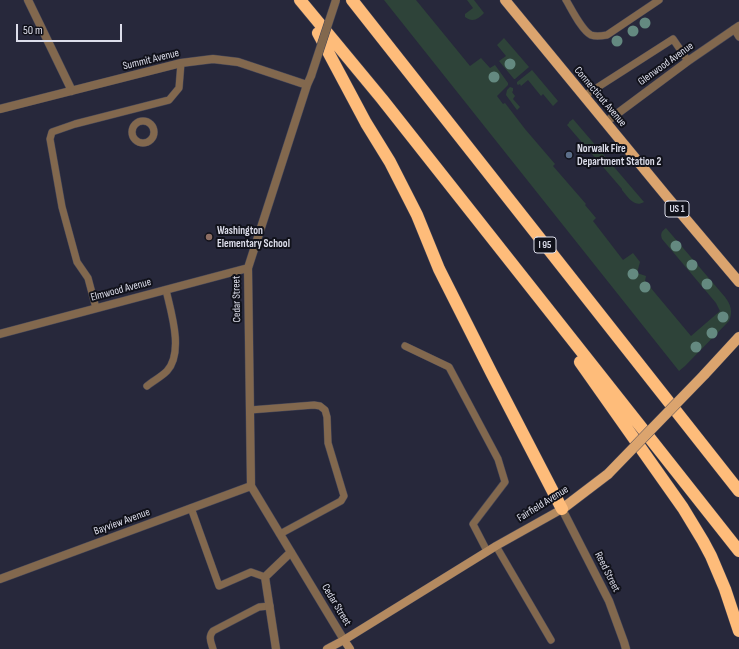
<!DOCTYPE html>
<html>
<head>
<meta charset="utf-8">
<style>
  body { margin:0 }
  #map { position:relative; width:739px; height:649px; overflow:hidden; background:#27283b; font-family:"Sofia Sans Condensed",sans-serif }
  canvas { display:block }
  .scale { position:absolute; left:16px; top:24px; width:106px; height:18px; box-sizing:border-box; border:2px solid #dddeeb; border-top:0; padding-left:5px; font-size:12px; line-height:14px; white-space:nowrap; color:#dddeeb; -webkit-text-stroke:3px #11121b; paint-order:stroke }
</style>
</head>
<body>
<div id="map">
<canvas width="739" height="649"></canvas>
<div class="scale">50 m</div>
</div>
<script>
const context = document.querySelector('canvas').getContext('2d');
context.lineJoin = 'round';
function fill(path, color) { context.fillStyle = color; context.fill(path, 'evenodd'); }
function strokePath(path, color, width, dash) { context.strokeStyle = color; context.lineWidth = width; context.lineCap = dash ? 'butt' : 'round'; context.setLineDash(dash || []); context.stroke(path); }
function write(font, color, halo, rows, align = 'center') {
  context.font = font + ' "Sofia Sans Condensed",sans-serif'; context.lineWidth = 4; context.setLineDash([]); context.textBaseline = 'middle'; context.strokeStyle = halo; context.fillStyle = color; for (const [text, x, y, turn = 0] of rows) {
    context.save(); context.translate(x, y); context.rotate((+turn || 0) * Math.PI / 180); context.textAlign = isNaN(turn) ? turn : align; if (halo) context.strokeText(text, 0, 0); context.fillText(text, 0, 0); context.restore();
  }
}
const green = new Path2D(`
  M384,0H416L470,66L481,58L490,68L495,65L508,83V85L497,96L503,104L505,103L525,129L555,164L553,166L586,204L585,205L596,218L593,221L623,260L633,253L640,262L637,273L646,276L645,281L691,336L720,311L716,303L662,239C660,233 662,231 666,228L725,297C731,305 733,312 729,321L685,366L679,371Z
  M467,0H474L484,13C478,19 473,23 465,17V14L473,8Z
  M504,38L529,67L515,79H514L499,61L506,56L497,45Z
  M532,70L558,101L553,106L543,94L541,96L528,80L521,86L520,84L518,85L517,84V82Z
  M510,87L513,88V91L512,92L515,96L513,99L520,107L517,110L506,95L507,90Z
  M573,119L644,202C634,208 628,197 622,190V189L567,125L569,123V122Z`);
const lane = new Path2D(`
  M566,0C571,8 582,31 591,35C596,37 602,36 607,35L659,0
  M734,29L739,37
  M584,96L673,39L688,61
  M132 132a11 11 0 1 1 22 0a11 11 0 1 1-22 0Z
  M96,308L88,278L77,262L62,207L50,139L52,132L75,124L169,100L179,88L181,63
  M405,346L449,367L498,459L505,482L473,524L487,551
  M147,386C153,381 161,377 167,371C184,352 171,312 166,290
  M250,410L314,405L320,406L325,410L327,417L328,443L344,496L341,501L280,534
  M191,508L219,586L251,572L265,577
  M496,546L551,640
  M213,649C211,642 208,637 213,631L259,607L270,606`);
const street = new Path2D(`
  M28,0L72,91
  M311,76L307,85L248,268L251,486L344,640
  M0,109L181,63L213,59L238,62L307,85
  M606,122L688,61L739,26
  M0,334L248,268
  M562,509L609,601L624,642L626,649
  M0,579L251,486
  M276,649L265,577L291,552`);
const secondary = new Path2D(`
  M344,640L350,649
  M327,649L344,640L496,546L562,509`);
const primary = new Path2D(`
  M505,0L668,198L739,282
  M704,375L739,337
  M562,509L608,474`);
const highway = new Path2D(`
  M300,0L382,99L739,551
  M352,0L739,491
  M318,33L366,123L390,162L417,215L439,269L491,372L562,509
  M580,362L683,508L703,541L711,556L725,589L739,631`);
const streetBridge = new Path2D(`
  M311,76L336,0`);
const primaryBridge = new Path2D(`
  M608,474L704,375`);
const trees = [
  [645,23],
  [633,31],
  [617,41],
  [510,64],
  [494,77],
  [676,246],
  [692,265],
  [633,274],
  [707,284],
  [645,287],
  [723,317],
  [712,333],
  [696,347]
];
const markers = [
  [569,155,4,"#5c6f8a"],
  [209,237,4,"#8d6e63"]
];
const shields = [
  [677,209,24],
  [545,245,22]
];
const shieldNames = [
  ["US 1",677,209],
  ["I 95",545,245]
];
const streetNames = [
  ["Summit Avenue",151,60,-14],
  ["Glenwood Avenue",666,64,-36],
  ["Connecticut Avenue",600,97,50],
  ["Elmwood Avenue",121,290,-15],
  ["Cedar Street",237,299,-91],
  ["Fairfield Avenue",543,504,-32],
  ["Bayview Avenue",122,522,-20],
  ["Reed Street",607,572,63],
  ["Cedar Street",336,605,59]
];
const poiNames = [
  ["Norwalk Fire",577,149],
  ["Department Station 2",577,162],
  ["Washington",217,231],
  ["Elementary School",217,244]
];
fill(green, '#2e4339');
strokePath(lane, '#444557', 8);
strokePath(street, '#444557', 9);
strokePath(secondary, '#444557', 9);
strokePath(primary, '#444557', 11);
strokePath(highway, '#444557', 13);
strokePath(lane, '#82684e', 7);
strokePath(street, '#82684e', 8);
strokePath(secondary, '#b48a60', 8);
strokePath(primary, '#dba46e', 10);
strokePath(highway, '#febc7a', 12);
strokePath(streetBridge, '#444557', 9, []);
strokePath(primaryBridge, '#444557', 11, []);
strokePath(streetBridge, '#82684e', 8);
strokePath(primaryBridge, '#dba46e', 10);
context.fillStyle = '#648980';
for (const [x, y] of trees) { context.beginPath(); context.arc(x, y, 5.5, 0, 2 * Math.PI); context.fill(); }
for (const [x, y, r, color] of markers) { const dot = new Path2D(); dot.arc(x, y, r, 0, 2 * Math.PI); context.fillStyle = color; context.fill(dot); strokePath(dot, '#11121b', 1.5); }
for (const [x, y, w] of shields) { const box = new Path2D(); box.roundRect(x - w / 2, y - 8, w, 16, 3); context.fillStyle = '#11121b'; context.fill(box); strokePath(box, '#dddeeb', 1); }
write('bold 10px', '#dddeeb', null, shieldNames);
write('11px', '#dddeeb', '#11121b', streetNames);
write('bold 11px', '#dddeeb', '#11121b', poiNames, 'left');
</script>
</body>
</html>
